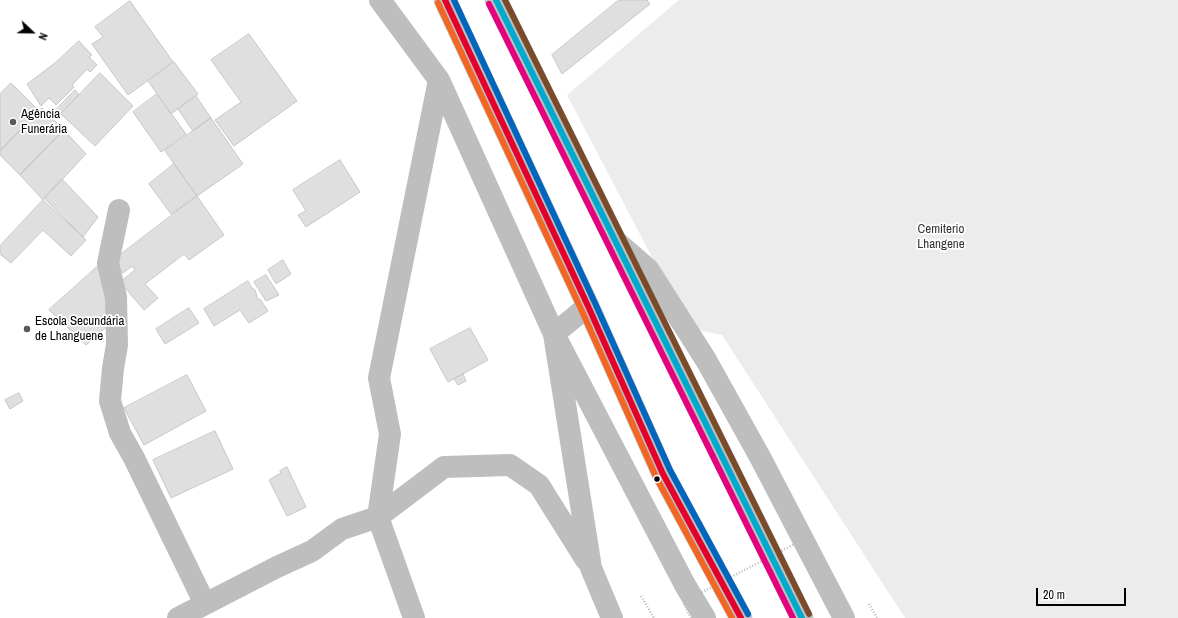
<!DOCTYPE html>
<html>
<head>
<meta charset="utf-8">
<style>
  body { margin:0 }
  #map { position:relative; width:1178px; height:618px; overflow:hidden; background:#fff; font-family:"Archivo Narrow",sans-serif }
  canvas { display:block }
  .north { position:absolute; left:12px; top:12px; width:40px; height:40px; -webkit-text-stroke:3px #fff; paint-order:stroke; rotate:112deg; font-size:11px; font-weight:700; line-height:16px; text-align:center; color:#000 }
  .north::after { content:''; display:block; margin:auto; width:14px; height:18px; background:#000; clip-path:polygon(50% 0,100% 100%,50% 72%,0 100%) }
  .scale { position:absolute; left:1036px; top:588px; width:90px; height:18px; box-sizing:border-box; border:2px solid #000; border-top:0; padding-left:5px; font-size:12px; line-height:14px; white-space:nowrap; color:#000; -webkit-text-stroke:3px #fff; paint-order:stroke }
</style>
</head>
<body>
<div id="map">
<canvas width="1178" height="618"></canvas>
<div class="north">N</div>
<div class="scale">20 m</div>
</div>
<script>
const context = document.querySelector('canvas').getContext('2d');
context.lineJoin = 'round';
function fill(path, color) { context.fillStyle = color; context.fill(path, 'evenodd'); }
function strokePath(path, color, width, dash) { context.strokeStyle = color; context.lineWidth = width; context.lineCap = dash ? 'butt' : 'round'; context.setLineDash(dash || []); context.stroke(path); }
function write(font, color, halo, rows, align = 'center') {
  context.font = font + ' "Archivo Narrow",sans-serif'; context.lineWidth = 3.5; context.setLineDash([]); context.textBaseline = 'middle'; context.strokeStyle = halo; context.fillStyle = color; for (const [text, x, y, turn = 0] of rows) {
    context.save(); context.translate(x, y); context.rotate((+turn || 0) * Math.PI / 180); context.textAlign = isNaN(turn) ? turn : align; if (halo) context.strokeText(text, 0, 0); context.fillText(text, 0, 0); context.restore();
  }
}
const green = new Path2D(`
  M679,0H1178V618H905L722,335L689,328L567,95Z`);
const building = new Path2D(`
  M619,0H647L650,4L562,74L552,55Z
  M130,1L173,62L128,95L92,44L103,37L95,27Z
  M249,34L297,101L234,146L215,120L241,102L211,60Z
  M79,41L92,55L89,57L97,65L90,72L87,69L72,85L74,87L56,105L49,98L41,106L27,84L55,63Z
  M174,62L198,94L171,114L148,81Z
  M100,73L133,106L95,146L61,114Z
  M11,83L39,111L0,151V94Z
  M75,90L79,95L59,115L55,111Z
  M157,94L186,134L161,152L133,112Z
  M196,96L211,118L193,131L178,109Z
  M42,108L64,130L20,175L0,155V151Z
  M211,118L243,164L197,196L165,151Z
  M64,130L86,154L43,200L20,175Z
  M340,160L360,192L306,227L298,215L306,211L293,190Z
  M174,164L197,196L171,214L149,184Z
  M62,179L98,217L83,237L44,198Z
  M197,196L224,235L189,260L184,254L145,284L158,298L144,310L120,282L135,270L132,266L123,273L116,264V258Z
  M43,200L86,240L71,256L43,230L11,263L0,254V246Z
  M283,260L291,274L276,284L268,270Z
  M98,266L111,323L86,345L49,310Z
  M266,275L279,295L266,301L254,282Z
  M248,281L252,288L255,290L258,300L260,299L268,311L249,323L240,310L214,326L204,309Z
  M189,308L199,323L165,344L156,329Z
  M470,328L488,360L448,382L430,349Z
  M463,374L466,381L458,385L454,379Z
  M187,375L206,411L144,445L124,408Z
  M19,393L23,401L10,409L5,400Z
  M215,431L233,469L171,498L153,460Z
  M287,467L306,507L287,516L269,480L281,473L280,471Z`);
const path = new Path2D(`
  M641,596L654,618
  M869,604L877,618`);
const minor = new Path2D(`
  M380,0L439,80L554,334L591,568L612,618
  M119,210L108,263L116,297L117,345L113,368L110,401L120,433L134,458L205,604
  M618,243L648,269L706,360L760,457L844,618
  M588,306L554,334L685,585L705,618
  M378,517L390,434L379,378L439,80
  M378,517L444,467L510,465L539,485L586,560
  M178,618L277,567L312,551L342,529L378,517L414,618`);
const highway = new Path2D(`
  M445,0L588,306L663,474L741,618
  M496,0L802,618`);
const pathBridge = new Path2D(`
  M691,618L683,602L810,536L850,618`);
const bus1 = new Path2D(`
  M496,0L802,618`);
const bus2 = new Path2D(`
  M489,4L793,618`);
const bus3 = new Path2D(`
  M505,0L809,614`);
const bus4 = new Path2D(`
  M445,0L588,306L663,474L741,618`);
const bus5 = new Path2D(`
  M438,3L581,309L656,477L732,618`);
const bus6 = new Path2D(`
  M454,0L595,303L670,470L748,614`);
const markers = [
  [13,122,4,"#595959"],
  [27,329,4,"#595959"],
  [657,479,3.5,"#000"]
];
const poiNames = [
  ["Agência",21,115],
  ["Funerária",21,130],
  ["Escola Secundária",35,322],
  ["de Lhanguene",35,337]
];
const parkNames = [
  ["Cemiterio",941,230],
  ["Lhangene",941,245]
];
fill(green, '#ececec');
fill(building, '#dfdfdf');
strokePath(building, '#c7c7c7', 1);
strokePath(highway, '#dbdbdb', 23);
strokePath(path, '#b9b9b9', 2.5, [1, 2]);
strokePath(minor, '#bebebe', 22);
strokePath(highway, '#bebebe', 22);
strokePath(pathBridge, '#b9b9b9', 2.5, [1, 2]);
strokePath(bus1, '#00a9ce', 6);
strokePath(bus2, '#e5007d', 6);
strokePath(bus3, '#7a4b2a', 6);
strokePath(bus4, '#e4002b', 6);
strokePath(bus5, '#f26522', 6);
strokePath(bus6, '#0065bd', 6);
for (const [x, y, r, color] of markers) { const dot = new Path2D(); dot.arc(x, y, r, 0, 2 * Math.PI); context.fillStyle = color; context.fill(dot); strokePath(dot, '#fff', 1.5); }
write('13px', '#000', '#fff', poiNames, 'left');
write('13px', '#333', '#fff', parkNames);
</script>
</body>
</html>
